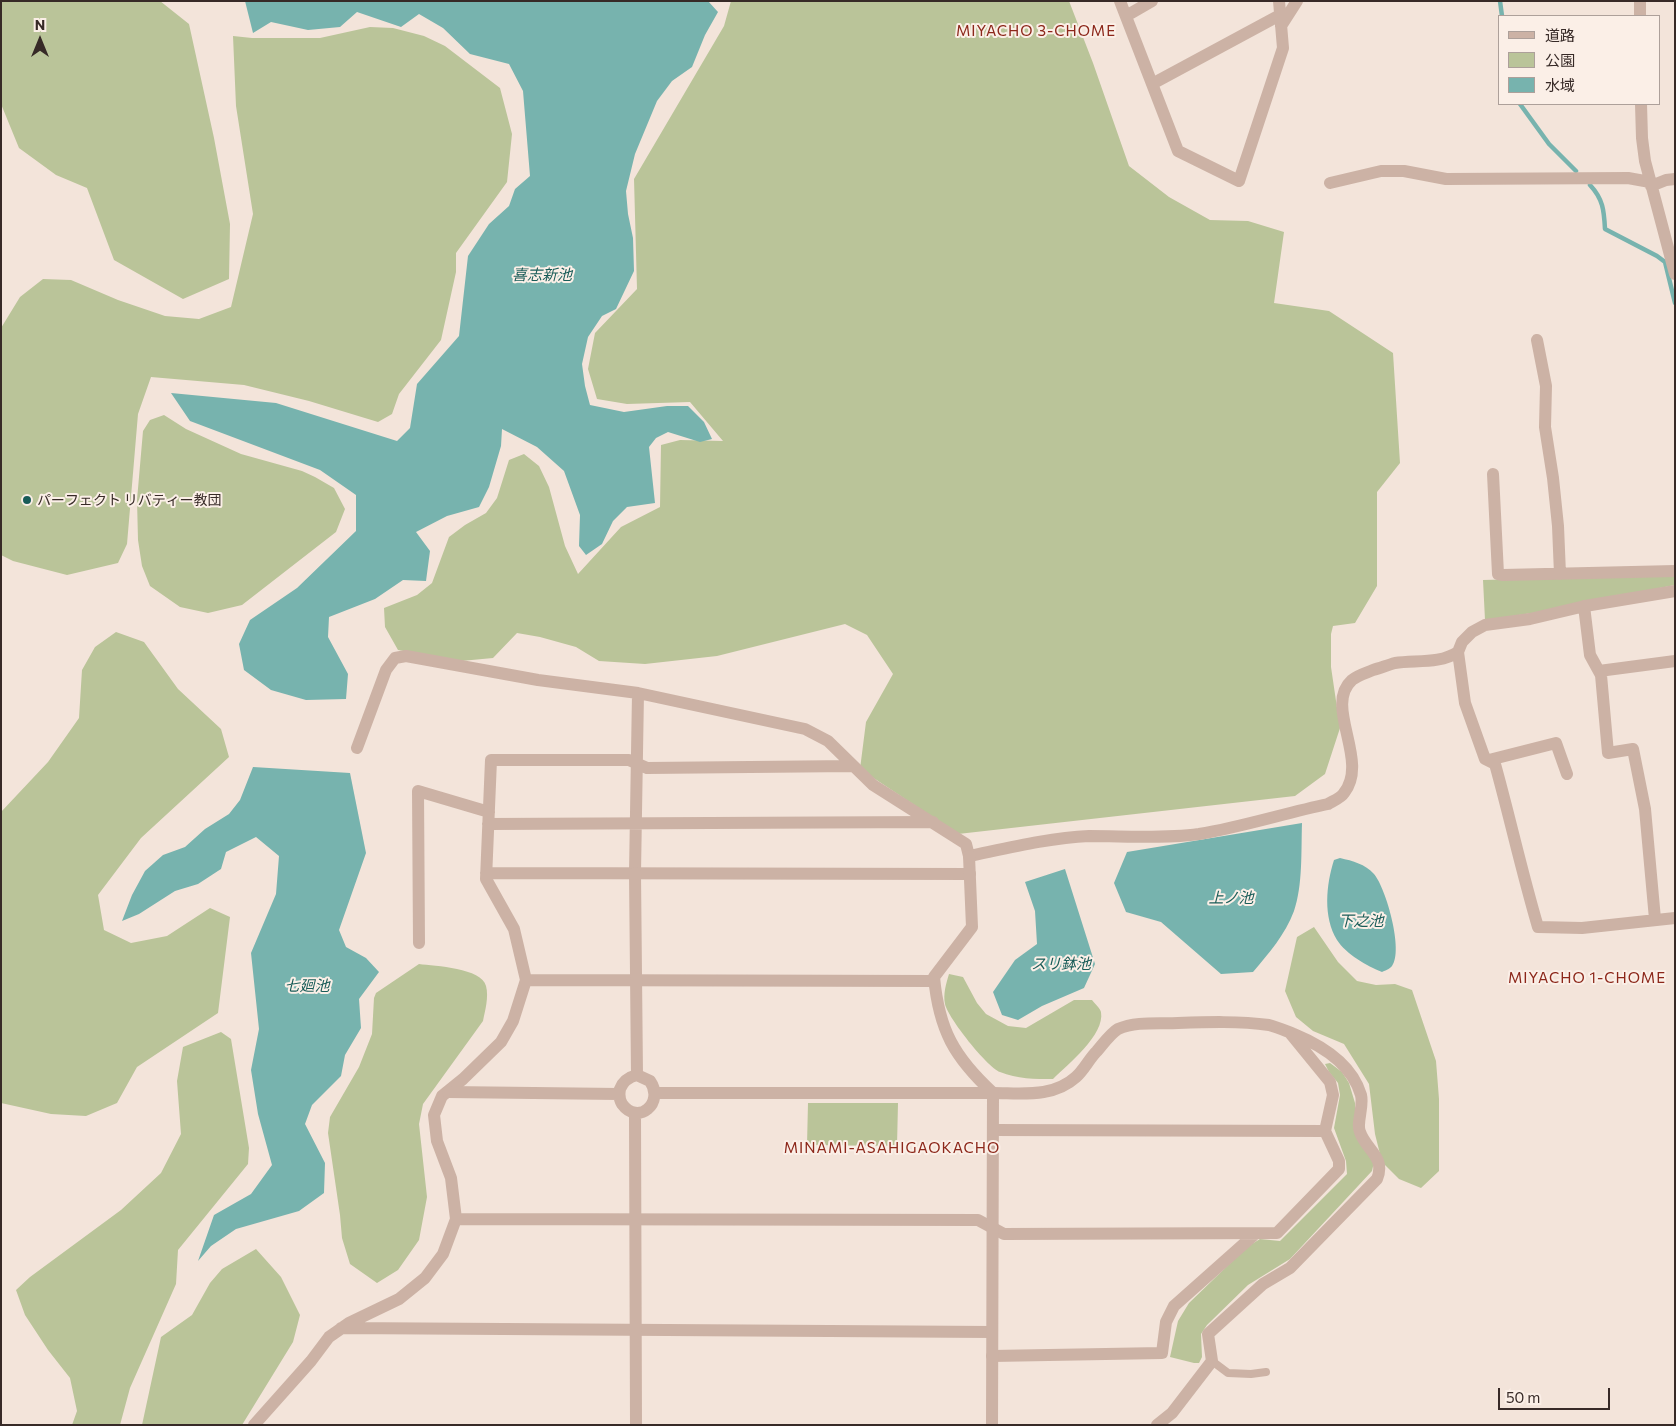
<!DOCTYPE html>
<html>
<head>
<meta charset="utf-8">
<style>
  body { margin:0 }
  #map { position:relative; width:1676px; height:1426px; overflow:hidden; background:#f3e4da; font-family:Commissioner,"Noto Sans JP",sans-serif }
  canvas { display:block }
  .frame { position:absolute; inset:0; border:2px solid #372a27; pointer-events:none }
  .legend { position:absolute; left:1498px; top:15px; width:162px; height:90px; box-sizing:border-box; background:#fbefe7; border:1px solid #ada09a; margin:0; padding:6px 9px; list-style:none; font-size:15px; color:#372a27 }
  .legend li { display:flex; align-items:center; gap:10px; height:25px }
  .legend b { width:25px; border:1px solid #ada09a }
  .north { position:absolute; left:15px; top:15px; width:50px; height:50px; -webkit-text-stroke:4px #fbefe7; paint-order:stroke; rotate:0deg; font-size:14px; font-weight:700; line-height:20px; text-align:center; color:#372a27 }
  .north::after { content:''; display:block; margin:auto; width:18px; height:22px; background:#372a27; clip-path:polygon(50% 0,100% 100%,50% 72%,0 100%) }
  .scale { position:absolute; left:1498px; top:1388px; width:112px; height:22px; box-sizing:border-box; border:2px solid #372a27; border-top:0; padding-left:6px; font-size:15px; line-height:18px; white-space:nowrap; color:#372a27; -webkit-text-stroke:4px #fbefe7; paint-order:stroke }
</style>
</head>
<body>
<div id="map">
<canvas width="1676" height="1426"></canvas>
<div class="frame"></div>
<ul class="legend">
<li><b style="height:6px;background:#ccb2a5"></b>道路</li>
<li><b style="height:14px;background:#bac499"></b>公園</li>
<li><b style="height:14px;background:#77b3ae"></b>水域</li>
</ul>
<div class="north">N</div>
<div class="scale">50 m</div>
</div>
<script>
const context = document.querySelector('canvas').getContext('2d');
context.lineJoin = 'round';
function fill(path, color) { context.fillStyle = color; context.fill(path, 'evenodd'); }
function strokePath(path, color, width, dash) { context.strokeStyle = color; context.lineWidth = width; context.lineCap = dash ? 'butt' : 'round'; context.setLineDash(dash || []); context.stroke(path); }
function write(font, color, halo, rows, align = 'center') {
  context.font = font + ' Commissioner,"Noto Sans JP",sans-serif'; context.lineWidth = 4; context.setLineDash([]); context.textBaseline = 'middle'; context.strokeStyle = halo; context.fillStyle = color; for (const [text, x, y, turn = 0] of rows) {
    context.save(); context.translate(x, y); context.rotate((+turn || 0) * Math.PI / 180); context.textAlign = isNaN(turn) ? turn : align; if (halo) context.strokeText(text, 0, 0); context.fillText(text, 0, 0); context.restore();
  }
}
const green = new Path2D(`
  M1,1H160L189,24L214,138L230,224L229,279L183,299L114,260L87,188L56,175L19,148L1,104Z
  M731,1H1069L1093,63L1129,166L1169,197L1210,220L1248,221L1284,232L1274,303L1329,311L1393,353L1400,463L1377,492V586L1355,623L1333,626L1331,634V667L1340,728L1325,774L1295,796L958,834L860,769L866,722L893,674L867,635L845,624L717,656L645,664L599,661L576,647L540,637L517,633L493,658L461,661L398,650L385,627L384,608L417,595L432,583L449,537L465,525L486,513L497,498L509,460L524,454L539,466L549,487L565,546L578,574L621,527L660,507L661,445L680,440L723,441L690,402L627,404L597,399L588,369L595,333L637,289L634,179L724,26Z
  M370,27L393,28L424,36L445,46L500,88L512,134L507,182L456,253V272L441,340L399,394L392,414L378,422L309,401L244,385L151,377L138,414L127,544L118,563L67,575L13,561L1,555V328L20,297L43,279L71,280L118,300L165,316L199,319L231,307L253,214L236,106L233,36L252,38H320Z
  M164,415L186,429L241,454L302,471L315,477L334,488L345,509L336,532L242,605L208,613L180,607L150,586L142,566L138,540L137,500L143,431L150,420Z
  M1675,575V585L1539,612L1485,620L1483,580Z
  M116,632L144,642L178,689L221,729L229,757L141,838L98,895L104,930L131,943L167,936L210,908L230,917L218,1013L137,1067L117,1103L86,1116L51,1114L1,1103V812L48,762L79,718L82,670L95,647Z
  M1314,927L1338,962L1357,981L1376,985L1395,984L1412,990L1436,1061L1439,1099V1171L1421,1188L1399,1179L1382,1162L1375,1134L1369,1084L1344,1044L1313,1031L1296,1017L1285,991L1297,937Z
  M419,964C435,966 482,968 486,986C489,997 485,1011 483,1021L423,1104L419,1124L427,1197L419,1240L398,1270L377,1283L350,1264L342,1238L340,1215L328,1133L330,1117L359,1067L372,1034L374,998L376,993Z
  M949,974L963,977L977,1003L986,1014L1008,1026L1026,1028L1074,1000H1092C1095,1004 1100,1008 1101,1012C1105,1035 1068,1064 1053,1079C1035,1079 1017,1079 1000,1072C987,1067 948,1018 945,1004C943,994 946,984 949,974Z
  M221,1032L231,1039L249,1148L248,1164L178,1250L176,1284L130,1388L120,1425H72L77,1411L70,1378L48,1350L25,1315L16,1290L30,1277L121,1210L161,1173L181,1134L177,1081L183,1047Z
  M1330,1063L1342,1072L1349,1083L1355,1103V1134L1374,1162L1372,1171L1290,1259L1248,1285L1207,1325L1201,1334L1202,1357L1199,1363H1194L1170,1357L1178,1321L1189,1303L1247,1247L1260,1239L1280,1241L1347,1174L1346,1161L1334,1128L1340,1095L1338,1083L1329,1072L1325,1064Z
  M808,1103H898L897,1146L807,1145Z
  M256,1249L281,1277L300,1315L293,1342L242,1425H142L161,1337L192,1315L210,1283L222,1269Z`);
const water = new Path2D(`
  M245,1H708L718,12L705,35L692,67L672,81L657,101L635,154L626,191L628,214L633,238L634,271L616,309L602,316L588,337L582,364L585,386L590,405L624,412L667,406H688L704,422L712,439L700,442L668,432L656,438L649,447L655,503L627,507L613,521L602,544L586,555L579,546L580,515L564,471L537,447L502,429L501,446L489,487L479,507L447,516L416,532L430,551L426,581L403,580L375,599L329,617L328,637L348,674L346,699L306,700L271,690L244,670L239,644L250,620L297,588L356,531V495L320,470L190,421L171,393L276,403L397,441L410,428L417,384L459,336L468,256L489,224L509,206L515,189L530,176L523,91L509,64L470,54L443,28L419,14L401,27L357,12L340,27L308,30L271,22L253,33Z
  M253,767L350,773L366,853L339,930L346,947L366,958L379,972L359,999L361,1028L345,1055L341,1076L312,1105L305,1124L325,1163L324,1193L299,1211L236,1229L211,1246L198,1261L214,1215L251,1194L272,1165L258,1114L251,1070L259,1029L251,953L276,894L279,856L256,837L226,852L221,869L198,884L175,891L139,914L122,921L132,895L145,871L163,855L185,847L205,829L229,814L240,800Z
  M1302,823C1301,851 1303,885 1294,911C1285,935 1269,953 1253,972L1221,974L1161,922L1126,912L1114,883L1127,852Z
  M1340,858C1353,861 1365,864 1374,874C1386,888 1404,951 1392,966C1390,969 1384,971 1382,972C1367,966 1346,954 1337,940C1323,917 1326,885 1334,860Z
  M1065,869L1095,964L1084,988L1042,1006L1018,1020L1002,1015L993,992L1015,960L1037,944L1035,911L1025,882Z`);
const stream = new Path2D(`
  M1500,1L1502,16
  M1520,104L1549,144L1576,171
  M1590,185C1603,199 1604,210 1605,229L1657,256L1665,262L1675,303`);
const service = new Path2D(`
  M1212,1361L1228,1373L1251,1374L1266,1372`);
const minor = new Path2D(`
  M1120,1L1178,151L1239,181L1283,48L1279,1
  M1640,1V16
  M1126,16L1152,1
  M1281,26L1297,1
  M1152,84L1280,15
  M1641,104L1642,138L1645,161L1675,274
  M1330,183L1381,171H1404L1446,179L1628,178L1650,182
  M1651,186L1666,180L1675,179
  M1537,340L1546,386L1545,427L1553,478L1558,526L1560,574
  M1493,474L1498,574L1503,575L1675,571
  M1675,591L1585,606L1530,619L1485,625L1472,632L1462,642L1458,652L1465,703L1485,759L1495,764C1510,818 1522,873 1538,927L1582,928L1675,918
  M1584,606L1590,655L1601,675L1608,753L1633,749L1645,809L1655,919
  M1599,671L1675,661
  M357,748L386,670L395,658L406,656L538,680L638,693L805,729L828,741L873,785L966,844L969,856C1008,848 1049,838 1089,836C1125,836 1162,839 1199,834C1242,827 1285,813 1328,804C1333,801 1341,798 1344,793C1370,760 1323,706 1352,680C1358,675 1366,673 1373,670C1380,668 1388,665 1395,663C1416,660 1440,664 1458,652
  M1489,760L1556,743L1567,774
  M488,824L933,822
  M486,873L970,874
  M635,873L638,693
  M419,943L418,791L489,812
  M526,980L934,981
  M993,1093C1022,1093 1053,1098 1076,1077C1084,1070 1089,1059 1097,1051C1103,1044 1111,1033 1118,1029C1136,1021 1159,1024 1178,1023C1208,1022 1239,1021 1269,1025C1277,1027 1286,1031 1294,1034C1323,1046 1352,1064 1361,1095C1364,1107 1356,1123 1360,1132C1366,1150 1386,1157 1377,1179L1290,1268L1263,1284L1208,1334L1212,1361L1172,1413L1157,1425
  M993,1130L1325,1131
  M456,1219L978,1220L1004,1234L1277,1233L1339,1169V1161L1325,1131L1333,1095L1330,1082L1290,1033
  M341,1328L992,1332
  M992,1356L1162,1353L1166,1322L1174,1306L1255,1234
  M254,1425L311,1361L329,1337L349,1323L399,1299L425,1278L443,1254L456,1219L451,1178L437,1141L434,1115L442,1096L463,1079L501,1042L513,1021L526,980L514,929L486,879L491,760H629L647,768L853,766`);
const tertiary = new Path2D(`
  M969,856L972,927L934,977C939,1030 954,1057 993,1093L992,1425
  M635,873L637,1075
  M637,1075L650,1081C665,1103 638,1126 622,1104C619,1099 619,1094 620,1089C623,1081 629,1077 637,1075Z
  M448,1092L619,1094
  M656,1093H993
  M635,1114L636,1425`);
const markers = [
  [27,500,5,"#195c58"]
];
const poiNames = [
  ["パーフェクト リバティー教団",37,500]
];
const neighbourhoodNames = [
  ["MIYACHO 3-CHOME",1036,31],
  ["MIYACHO 1-CHOME",1587,978],
  ["MINAMI-ASAHIGAOKACHO",892,1148]
];
const waterNames = [
  ["喜志新池",542,275],
  ["上ノ池",1231,898],
  ["下之池",1361,921],
  ["スリ鉢池",1061,964],
  ["七廻池",307,986]
];
fill(green, '#bac499');
fill(water, '#77b3ae');
strokePath(stream, '#77b3ae', 4.5);
strokePath(service, '#ccb2a5', 8);
strokePath(minor, '#ccb2a5', 12);
strokePath(tertiary, '#ccb2a5', 12);
for (const [x, y, r, color] of markers) { const dot = new Path2D(); dot.arc(x, y, r, 0, 2 * Math.PI); context.fillStyle = color; context.fill(dot); strokePath(dot, '#fbefe7', 2); }
write('14px', '#372a27', '#fbefe7', poiNames, 'left');
context.letterSpacing = '1px';
write('15px', '#8c271a', '#fbefe7', neighbourhoodNames);
context.letterSpacing = '0px';
write('italic 15px', '#195c58', '#fbefe7', waterNames);
</script>
</body>
</html>
